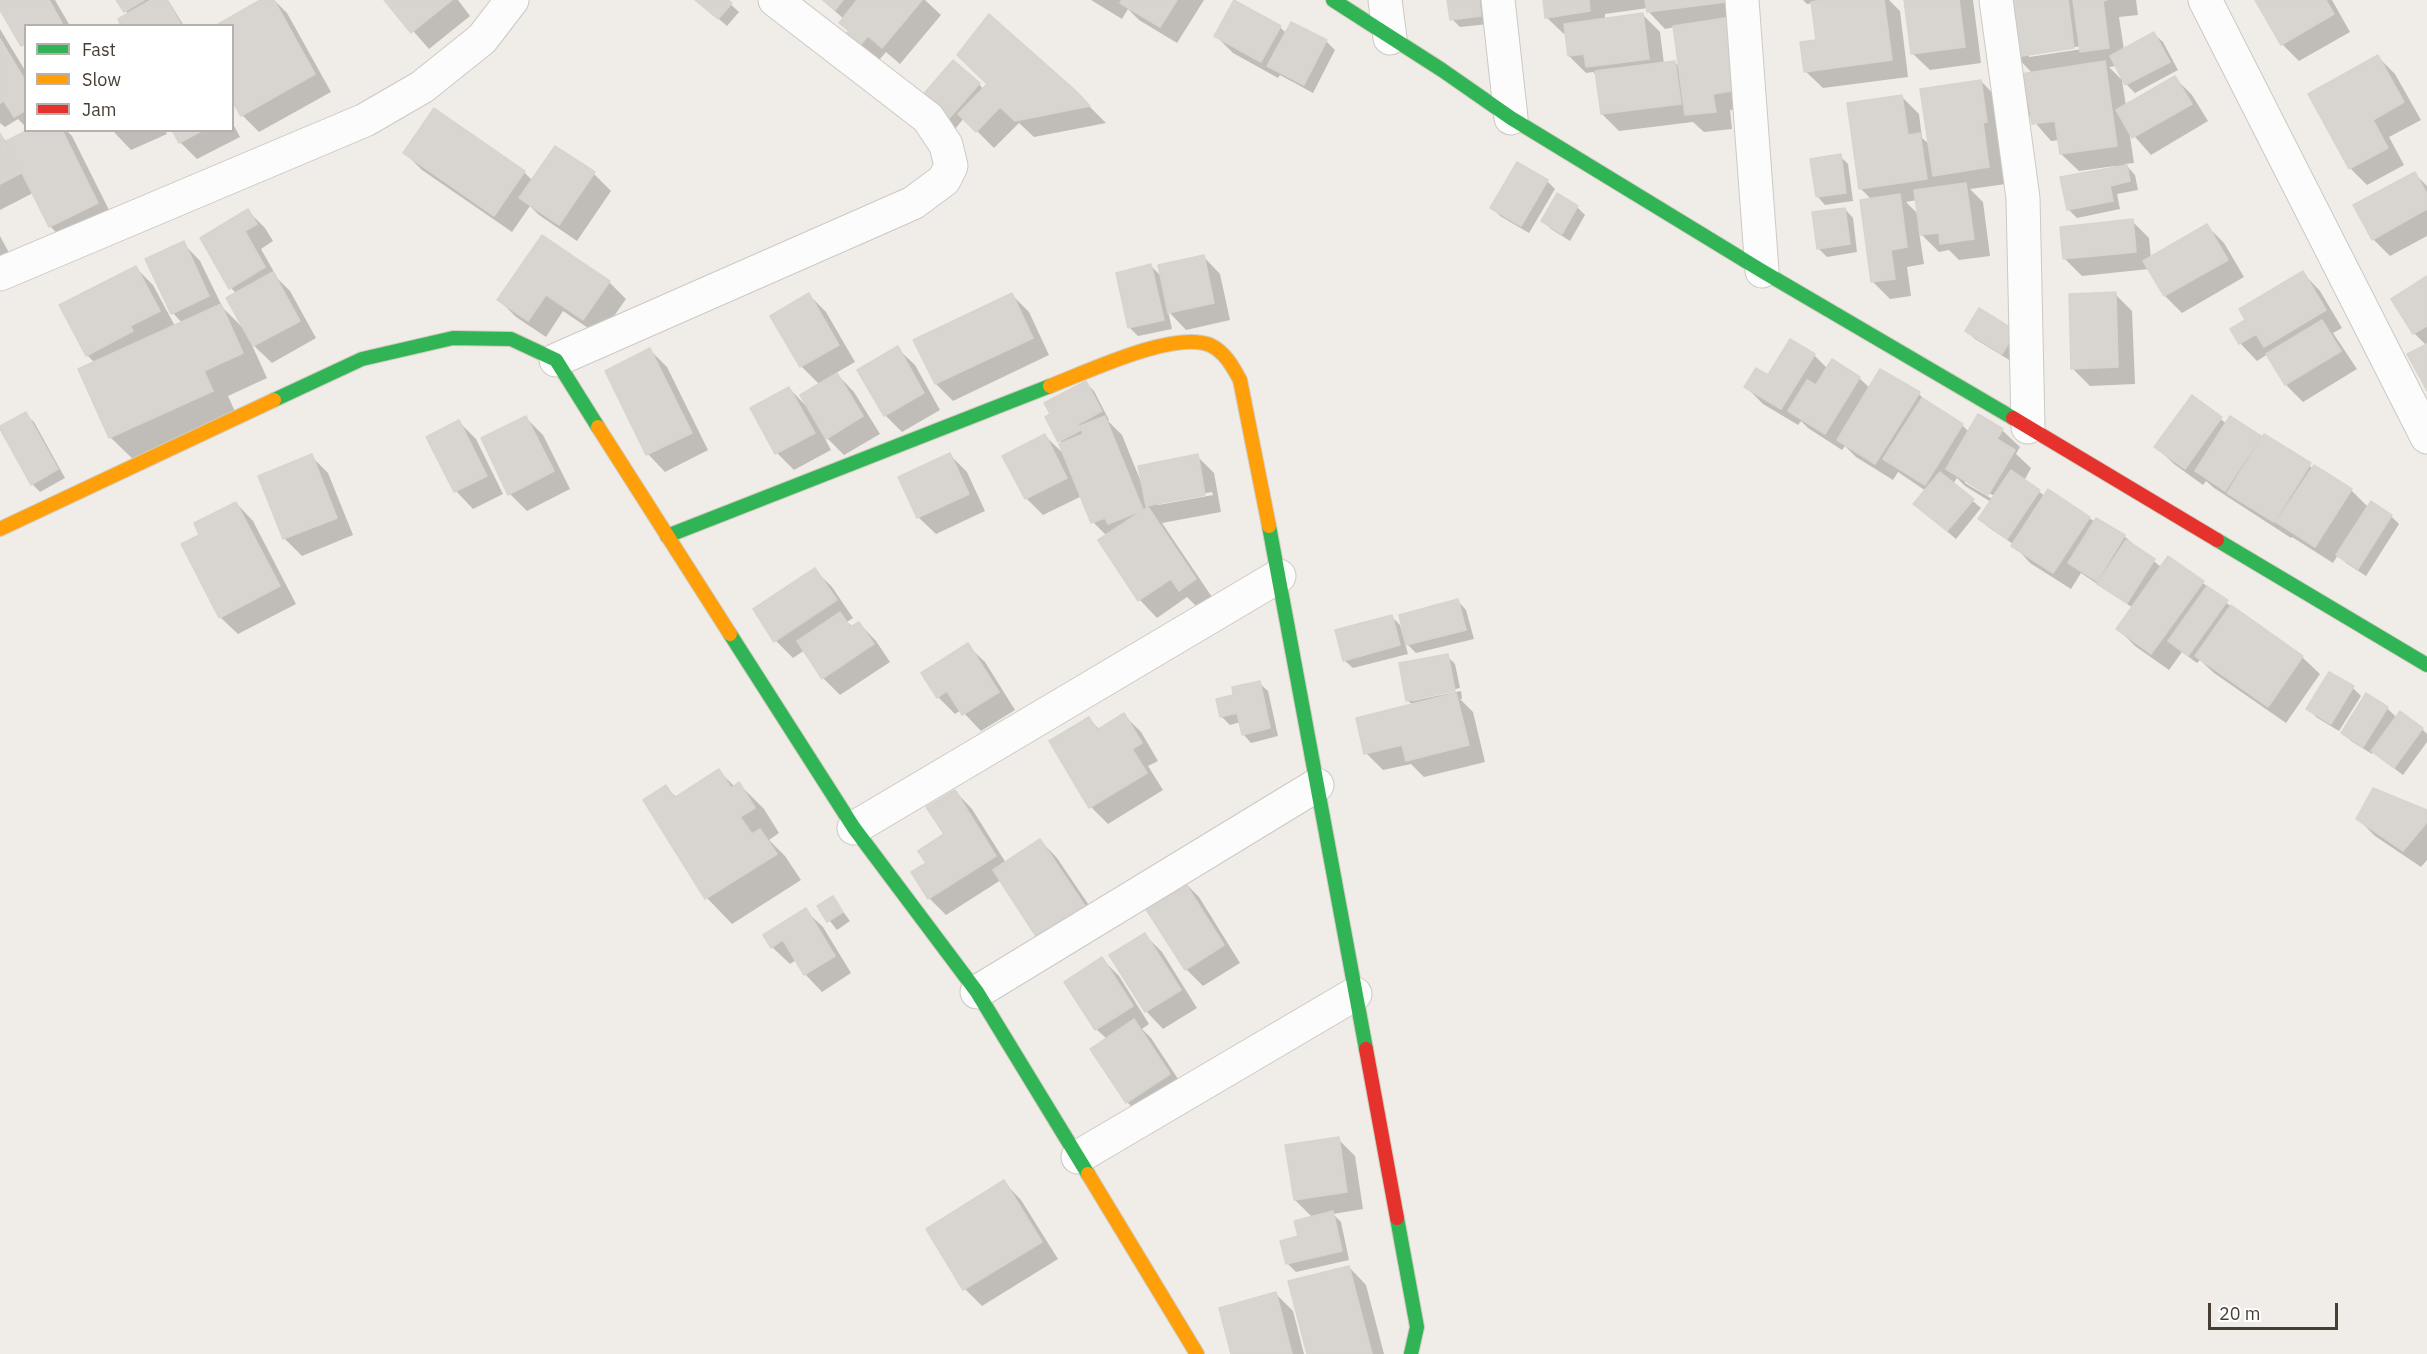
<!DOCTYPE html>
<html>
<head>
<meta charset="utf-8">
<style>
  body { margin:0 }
  #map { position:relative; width:2427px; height:1354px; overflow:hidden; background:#f0ede8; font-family:"IBM Plex Sans",sans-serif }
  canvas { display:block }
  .legend { position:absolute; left:24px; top:24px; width:210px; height:108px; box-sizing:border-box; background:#fff; border:2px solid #b5b2ad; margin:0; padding:8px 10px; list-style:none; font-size:18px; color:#463e33 }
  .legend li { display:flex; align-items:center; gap:12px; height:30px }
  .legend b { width:30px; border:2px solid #b5b2ad }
  .scale { position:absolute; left:2208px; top:1303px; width:130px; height:27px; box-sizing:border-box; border:3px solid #463e33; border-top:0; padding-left:8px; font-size:18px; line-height:21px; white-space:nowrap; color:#463e33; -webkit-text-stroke:4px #fff; paint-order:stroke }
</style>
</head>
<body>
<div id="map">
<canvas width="2427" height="1354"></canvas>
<ul class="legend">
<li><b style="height:8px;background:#30b455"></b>Fast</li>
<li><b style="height:8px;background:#ff9f0a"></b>Slow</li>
<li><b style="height:8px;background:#e5322d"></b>Jam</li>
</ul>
<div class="scale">20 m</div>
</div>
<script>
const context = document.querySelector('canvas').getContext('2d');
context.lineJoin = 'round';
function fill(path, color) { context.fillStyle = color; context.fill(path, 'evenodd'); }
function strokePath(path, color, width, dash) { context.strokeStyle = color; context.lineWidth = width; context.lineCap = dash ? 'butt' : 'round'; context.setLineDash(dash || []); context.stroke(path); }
const shadow = new Path2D(`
  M0,0H55L70,26H26V48L0,7Z
  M118,0H168L184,26H123L129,15Z
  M263,0H274L287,13L331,92L259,132L242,115Z
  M386,0H458L470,16L429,49Z
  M697,0H726L739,12L727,26Z
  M822,0H925L941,15L900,64L886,52L874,66L850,32L844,19Z
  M1091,0H1204L1177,43L1139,20L1128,9L1122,19Z
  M1449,0H1483L1488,24L1460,27L1452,19Z
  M1544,0H1740L1758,106L1730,110L1732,129L1704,132L1693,122L1619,131L1602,114L1597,76L1593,72L1586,73L1569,56L1566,34H1564L1546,17ZM1648,8V11L1665,29L1675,27L1680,68L1675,62L1664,64L1660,32L1642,14L1605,20V14Z
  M1803,0H1889L1900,11L1908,77L1823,88L1805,71L1818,41L1813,3L1807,4Z
  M1906,0H1973L1981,63L1930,70L1912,53Z
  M2009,0H2136L2138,15L2119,17L2124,50L2154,34L2163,42L2178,70L2135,93L2127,85L2117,66L2109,67L2122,80L2126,106L2175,78L2192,95L2208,121L2151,155L2129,130L2134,163L2125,164L2135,175L2138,190L2117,194L2120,209L2077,218L2068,209L2116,168L2115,166L2079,171L2061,154L2059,140L2051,141L2019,104L2033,74L2016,56ZM2081,46L2082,49L2029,57V54Z
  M2257,0H2332L2350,32L2299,61L2282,44Z
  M1292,24L1326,41L1335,50L1313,93L1280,75L1278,78L1233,53L1216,36L1280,27L1287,34Z
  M0,29L26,72V127L18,119L5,127L0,123Z
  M2378,57L2395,74L2421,120L2389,137L2404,165L2367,185L2350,168Z
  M1981,81L1998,99L2006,184L1970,189L1983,202L1990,256L1959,260L1949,250L1939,252L1919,232L1924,264L1907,267L1911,296L1890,299L1873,282L1861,202L1872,200L1861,189L1902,97L1919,114L1922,138L1930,145ZM1917,200L1919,215L1906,202Z
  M979,84L984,90L989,85L1075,92L1106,123L1034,137L1019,123L994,148L964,118L955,129L930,107Z
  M232,122L240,137L197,159L180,142L174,130H232Z
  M29,130H66L72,136L114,220L67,244L50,226L33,193L0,210V135L7,142Z
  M112,130H165L167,134L131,150Z
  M405,153L524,172L533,181L594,174L611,191L577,241L539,215L530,206L512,232L422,170Z
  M1840,156L1848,164L1853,201L1825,205L1817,196Z
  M2415,174L2427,186V236L2390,256L2373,239Z
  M1547,181L1555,189L1529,233L1500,216L1492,208Z
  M1577,207L1585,215L1570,241L1551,229L1543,221Z
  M1845,209L1853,218L1857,252L1827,257L1818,248Z
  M248,211L265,228L273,241L261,249L278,279L290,291L316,338L272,363L251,343L267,378L228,396L237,416L136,462L110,437L95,363L87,355L136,268L153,285L175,326L182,323L173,313L183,243L200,261L223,308L244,329L237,294L231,288Z
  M2132,221L2149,238L2151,258L2207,226L2224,243L2244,277L2182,313L2165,296L2149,269L2082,276L2065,259Z
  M0,236L16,266L0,275Z
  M1203,256L1220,274L1230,320L1186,330L1168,311L1172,329L1138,336L1130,328L1118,274L1151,266L1162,277Z
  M2303,273L2320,291L2342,328L2333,333L2357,369L2303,402L2286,385L2268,354L2257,361L2240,343L2247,320Z
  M2427,278V388V346L2414,333L2393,299Z
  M609,282L626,299L600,336L563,311L546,337L516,317L499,300Z
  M2115,294L2132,311L2135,384L2090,386L2072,368Z
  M809,295L826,312L855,362L836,373L854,392L880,434L844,455L822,433L831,450L794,470L777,453L752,409L789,388L808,408L820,385L801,366Z
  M1012,295L1029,312L1049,355L953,401L936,384Z
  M1967,331L2015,332L2011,361L1975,339Z
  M1791,341L1814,355L1828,369L1859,378L1870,388L1919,394L1930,405L1962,425L1969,432L2002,430L2020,447L2016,454L2031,468L2024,481L2045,496L2124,536L2162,568L2203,583L2235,610L2302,657L2320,674L2286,723L2214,673L2200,660L2197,663L2182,652L2169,670L2135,646L2118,629L2133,608L2081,573L2071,589L2030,563L2013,544L1988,527L1980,519L1991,502L1965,486L1957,478L1953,484L1981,508L1956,539L1915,504L1926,491L1898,472L1893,480L1856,457L1845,446L1842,450L1808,428L1801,421L1798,425L1763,404L1746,387L1769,377ZM1965,479L1996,497L1994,500L1965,483Z
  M897,348L915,365L940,410L902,432L885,415Z
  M650,350L667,367L708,450L665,472L648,454L607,372Z
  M1086,383L1094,391L1109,420L1108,421L1122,435L1141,482L1197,456L1214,473L1221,512L1162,523L1212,597L1197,607L1187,597L1157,618L1140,600L1100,541L1107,536L1093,522L1082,496L1043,515L1026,498L1045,436L1066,456L1062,444L1047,418ZM1212,492L1213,495L1158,505V502Z
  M2192,397L2227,424L2231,418L2263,439L2351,490L2369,508L2391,516L2399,524L2366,576L2346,563L2338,555L2333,563L2292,537L2291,538L2214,488L2206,481L2203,485L2174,464L2156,447Z
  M25,414L34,422L65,478L40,492L32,484Z
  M526,418L543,435L570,489L527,511L510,494Z
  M459,422L476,439L503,494L473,509L456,491L428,437Z
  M950,455L967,472L985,511L936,534L918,517Z
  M311,456L328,473L353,535L302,556L285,539L260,476Z
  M236,503L253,521L296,604L238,634L220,617L201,535Z
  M815,570L832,587L853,618L847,622L853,627L859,623L876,641L890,662L840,695L823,678L805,650L793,658L776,641Z
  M1458,601L1466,610L1474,639L1416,653L1404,641Z
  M1391,616L1400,625L1408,654L1353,668L1344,660Z
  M967,645L985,662L1015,710L981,731L961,710L955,714L938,697Z
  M1447,656L1455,664L1460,688L1412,698V701L1461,691L1462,699H1460L1473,712L1485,762L1424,777L1411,764L1383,770L1366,753L1413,705L1407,700Z
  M1259,683L1268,691L1278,736L1251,743L1243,734L1241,722L1230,725L1221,716L1235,696Z
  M2353,688L2361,696L2339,731L2316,717L2308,708Z
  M2387,708L2397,718L2422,729L2427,734V742L2403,775L2373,752L2372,754L2351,741L2343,733Z
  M1124,715L1141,732L1158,761L1148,766L1163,790L1108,824L1091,807L1089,719L1100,730Z
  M719,771L735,787L739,784L764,809L779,833L769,840L785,856L801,880L732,924L707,898L645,801L666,787L677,798Z
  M955,791L972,809L1006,863L1040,840L1057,858L1103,926L1001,880L946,915L929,898L928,864L946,834Z
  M2427,811V860L2421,867L2375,836L2358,819Z
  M1182,880L1199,897L1240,963L1203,986L1186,969L1144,903Z
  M833,898L850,921L837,930L819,907Z
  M805,910L823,927L851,973L822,992L805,974L796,960L790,964L772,947Z
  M1145,935L1162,952L1197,1008L1163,1029L1146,1011L1111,956Z
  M1102,959L1119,976L1149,1024L1142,1029L1151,1038L1186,1091L1144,1119L1127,1102L1107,1039L1096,1029Z
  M1338,1139L1355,1156L1363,1209L1333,1214L1341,1222L1349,1260L1296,1272L1287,1263L1300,1237L1313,1218L1295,1200Z
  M1004,1182L1021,1200L1058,1259L982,1306L965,1289Z
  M1349,1267L1366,1285L1384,1354H1309Z
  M1276,1294L1293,1311L1304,1354H1232Z`);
const building = new Path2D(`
  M0,0H49L62,23L57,26H26V44L21,46L0,10Z
  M116,0H144L124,12Z
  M151,0H167L182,26H121L118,19Z
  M260,0H274L315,74L241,116L232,101V26H215Z
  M384,0H452L411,33Z
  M695,0H728L732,3L718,19Z
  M823,0H843L835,10Z
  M857,0H922L882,48L868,36L856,50L842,38L849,31L839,23Z
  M1122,0H1177L1160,27L1120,3Z
  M1234,0L1281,26L1261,62L1214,36Z
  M1447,0H1479L1481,16L1450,20Z
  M1543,0H1589L1590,11L1545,18Z
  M1645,0H1726V2L1647,12Z
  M1823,0H1884L1892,60L1804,72L1800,42L1816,40L1811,2Z
  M1904,0H1959L1965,47L1911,54Z
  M2007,0H2068L2074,48L2015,57Z
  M2073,0H2107L2103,1L2109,48L2080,52Z
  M2255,0H2326L2334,14L2281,45Z
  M1643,13L1649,59L1586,67L1584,54L1568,56L1564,24Z
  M989,14L1076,91L1090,106L1015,121L1000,107L976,132L958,114L987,84L957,55Z
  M1732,17L1742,89L1713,94L1716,112L1685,115L1673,26Z
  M1291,22L1327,40L1304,85L1267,66Z
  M2154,32L2170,62L2125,85L2110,56Z
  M0,39L26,82V110L14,117L4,101L0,103Z
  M2378,55L2404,102L2373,120L2388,148L2349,169L2308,94Z
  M953,60L980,83L946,122L920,98Z
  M1675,61L1681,104L1601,114L1595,71Z
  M2105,61L2117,146L2060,154L2055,121L2032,124L2029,104L2018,105L2014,75Z
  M2175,76L2192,104L2132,138L2116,110Z
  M1981,80L1987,122L1983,123L1989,167L1933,176L1920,89Z
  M1902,95L1908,135L1920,133L1927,179L1859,189L1847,103Z
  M434,108L525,171L494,216L403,153Z
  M28,130H62L98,203L49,227L6,141Z
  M172,130H203L179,143Z
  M0,133L21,173L0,184Z
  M555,146L595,172L559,225L519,198Z
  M1841,154L1846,193L1816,197L1810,159Z
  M1517,162L1548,180L1521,226L1490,208Z
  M2127,165L2130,181L2110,186L2113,201L2067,210L2060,177Z
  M2415,172L2427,194V209L2372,240L2353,205Z
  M1966,183L1974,239L1940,244L1939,233L1920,235L1914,190Z
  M1557,193L1578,206L1562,234L1541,221Z
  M1900,194L1907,247L1891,250L1895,279L1871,282L1860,200Z
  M1845,208L1850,244L1817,249L1812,212Z
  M248,209L257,224L245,231L265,267L229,289L200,238Z
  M2133,219L2136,252L2063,259L2060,227Z
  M2207,224L2228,260L2164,296L2143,261Z
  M542,235L610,281L583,320L546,295L528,321L497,300Z
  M184,241L209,296L171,314L145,259Z
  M1204,255L1214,303L1168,313L1158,265Z
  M1151,264L1164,320L1128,328L1116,273Z
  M136,266L160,311L130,326L133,331L86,356L59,305Z
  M2303,271L2326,310L2264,347L2256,334L2239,344L2230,329L2245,320L2239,309Z
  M273,272L300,321L253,346L226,298Z
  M2427,276V326L2413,334L2391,299Z
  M2116,292L2118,367L2071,369L2069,294Z
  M809,293L839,345L800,367L770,316Z
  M1012,293L1033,338L935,384L913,340Z
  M221,304L243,353L204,371L213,391L109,438L78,369Z
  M1979,308L2016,331L2002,354L1965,331Z
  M2322,320L2341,351L2285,385L2266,354Z
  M1790,339L1815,354L1781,409L1744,387L1756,368L1768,375Z
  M2427,344V391L2407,354Z
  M898,346L924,393L884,416L857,370Z
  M650,348L692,433L646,455L605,371Z
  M1832,359L1860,377L1825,434L1788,411L1807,380L1816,385Z
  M1880,369L1920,392L1875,464L1837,440Z
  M837,373L863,416L826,439L800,395Z
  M1086,381L1102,411L1078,424L1081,430L1058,442L1045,417L1050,414L1044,403Z
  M789,387L815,433L775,454L750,408Z
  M2192,395L2222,417L2185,469L2154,447Z
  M1922,398L1963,424L1925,485L1883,459Z
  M26,412L58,469L31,485L0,429V426Z
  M1978,414L2003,429L1997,439L2015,450L1988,495L1946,469Z
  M526,416L554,471L508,495L481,438Z
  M1105,416L1143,510L1108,524L1105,518L1091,523L1059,444L1083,434L1080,426Z
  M2230,416L2261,436L2225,491L2195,471Z
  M459,420L487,476L454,492L426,437Z
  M1045,434L1067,478L1025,499L1002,456Z
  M2264,434L2311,463L2274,522L2227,493Z
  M950,453L969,494L917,518L898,477Z
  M312,454L337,518L283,539L258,476Z
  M1198,454L1205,495L1146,506L1138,466Z
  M2314,465L2352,489L2315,547L2276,522Z
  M2011,470L2040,490L2007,539L1978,519Z
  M1940,472L1974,499L1947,531L1913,504Z
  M2048,489L2090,517L2053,573L2011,546Z
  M2371,501L2392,515L2358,569L2336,555Z
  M236,502L280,586L219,618L181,544L199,535L194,523Z
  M1148,507L1196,579L1179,591L1171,579L1138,601L1098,540Z
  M2096,518L2125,535L2097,581L2068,563Z
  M2126,540L2155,559L2127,603L2097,584Z
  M2168,556L2204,581L2151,654L2116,629Z
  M815,568L837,600L774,642L753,609Z
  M2207,586L2228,600L2188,656L2168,641Z
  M1458,599L1466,630L1406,645L1399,615Z
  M2231,605L2303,656L2268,707L2195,656Z
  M840,612L850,627L859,622L874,644L822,679L797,641Z
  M1392,615L1400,645L1343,661L1335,630Z
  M968,643L999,692L962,715L947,691L937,698L921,673Z
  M1448,654L1455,691L1406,701L1399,663Z
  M2329,672L2354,686L2331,724L2306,709Z
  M1260,681L1270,728L1242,735L1237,713L1220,717L1216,699L1233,695L1232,687Z
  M1456,693L1469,745L1406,761L1402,745L1364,754L1356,718Z
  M2366,693L2388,707L2363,747L2341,733Z
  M2400,711L2423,728L2394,768L2371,751Z
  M1124,713L1142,743L1132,749L1147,773L1089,808L1049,741L1089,717L1097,730Z
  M719,769L731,788L739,782L755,808L740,817L752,834L760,829L777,854L705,899L643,800L666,785L674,798Z
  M2373,788L2427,810V822L2403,851L2356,819Z
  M955,790L996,856L928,899L911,872L926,863L918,851L944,834L926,807Z
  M1040,839L1087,909L1039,941L993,870Z
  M1182,878L1224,945L1185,970L1142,903Z
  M833,896L843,912L827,922L817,906Z
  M806,908L835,956L804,975L783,940L771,948L763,935Z
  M1145,933L1181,990L1145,1012L1109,955Z
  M1102,957L1133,1006L1095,1030L1064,982Z
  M1134,1019L1170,1074L1126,1103L1090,1049Z
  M1339,1137L1347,1192L1294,1200L1285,1145Z
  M1004,1180L1042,1242L963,1290L926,1229Z
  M1333,1211L1342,1251L1286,1264L1280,1241L1298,1236L1294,1221Z
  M1349,1266L1372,1354H1307L1288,1281Z
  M1276,1292L1292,1354H1231L1219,1308Z`);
const street = new Path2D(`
  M1385,0L1390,38
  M1498,0L1511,118
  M1742,0L1762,271
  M1996,0L2023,198L2028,427
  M2205,0L2427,437
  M0,274L365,120L422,87L482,39L512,0
  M556,360L913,203L944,180L951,166L946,145L928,118L775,0
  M854,828L1279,576
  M977,992L1317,785
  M1078,1157L1355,994`);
const fast = new Path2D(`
  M1333,0L1442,70L1511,118L1762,271L2013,418
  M274,400L362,359L453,338L511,339L556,360L598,427
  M1269,526L1366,1049
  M667,536L1050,386
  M2217,540L2427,665
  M730,634L854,828L977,992L1088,1174
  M1397,1218L1417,1327L1411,1354`);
const slow = new Path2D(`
  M1050,386C1087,372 1174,330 1210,345C1225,352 1233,367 1240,380L1269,526
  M598,427L730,634
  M0,529L274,400
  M1088,1174L1197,1354`);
const jam = new Path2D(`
  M2013,418L2217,540
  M1366,1049L1397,1218`);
fill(shadow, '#0003');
fill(building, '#d8d4cf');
strokePath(building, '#d8d4cd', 1.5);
strokePath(street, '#ccc9c4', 35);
strokePath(fast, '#d1ccbf', 16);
strokePath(slow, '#d1ccbf', 16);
strokePath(jam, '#d1ccbf', 16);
strokePath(street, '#fdfcfc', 33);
strokePath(fast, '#30b455', 14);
strokePath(slow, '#ff9f0a', 14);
strokePath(jam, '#e5322d', 14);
</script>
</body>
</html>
